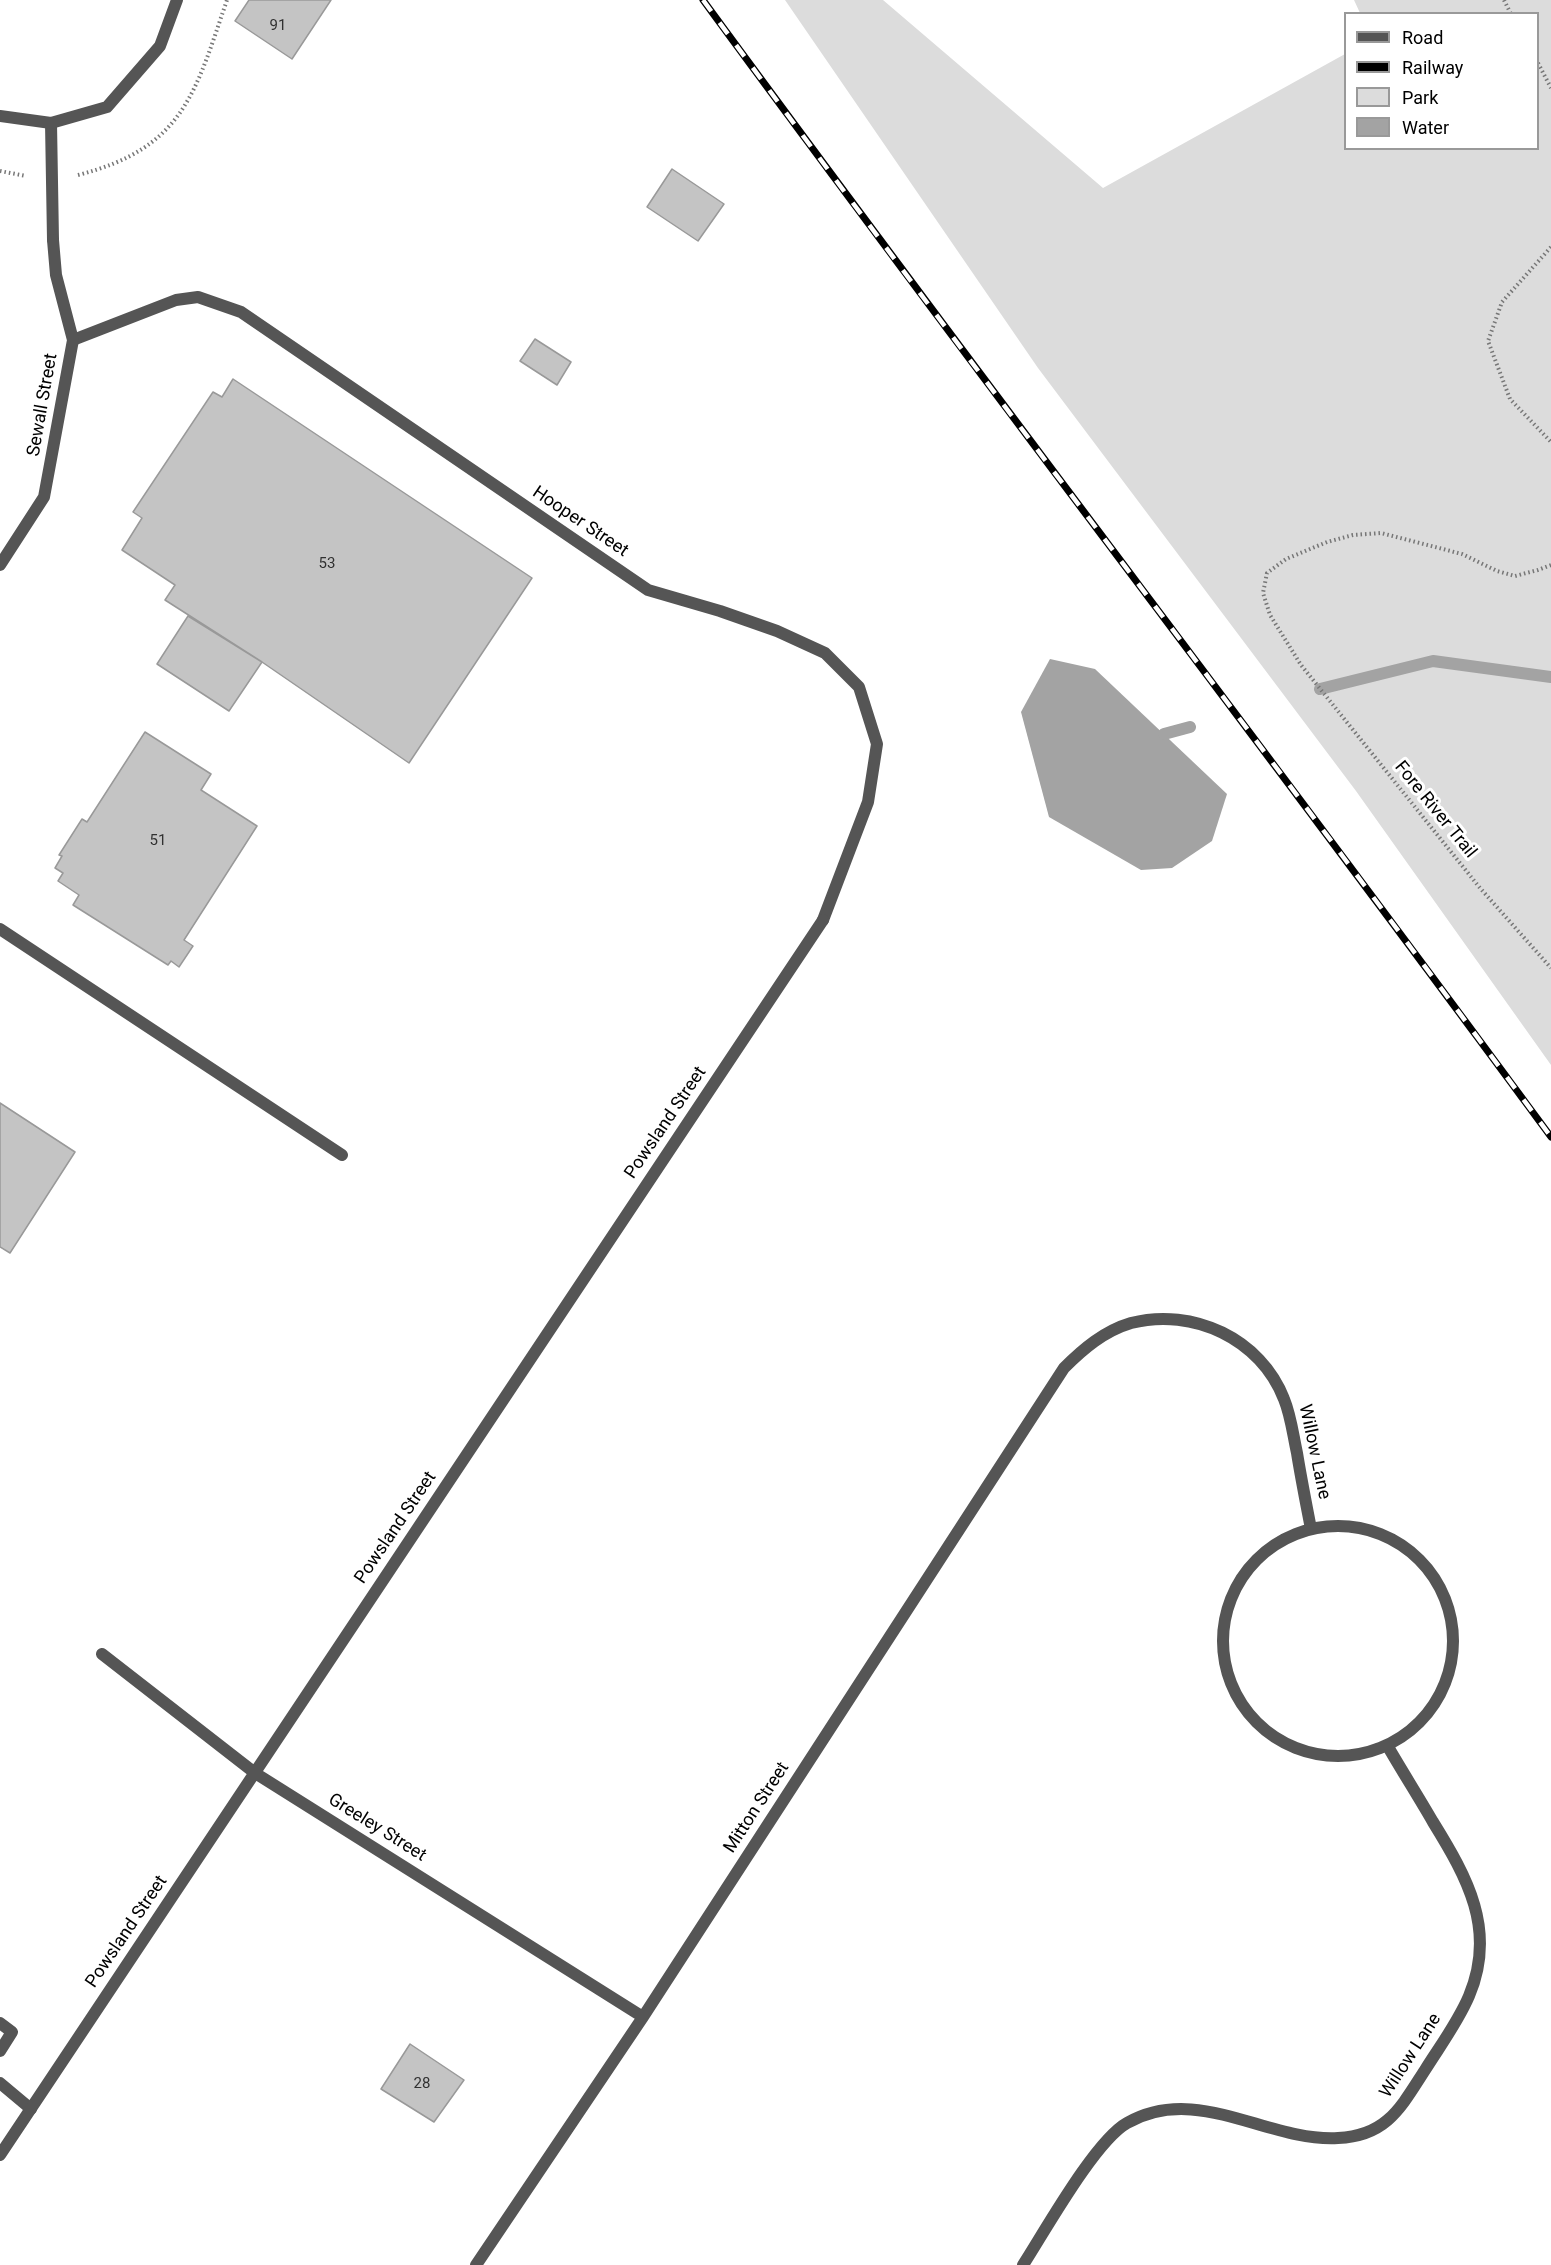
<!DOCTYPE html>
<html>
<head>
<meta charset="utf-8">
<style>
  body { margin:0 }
  #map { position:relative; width:1551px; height:2265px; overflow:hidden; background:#fff; font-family:Roboto,sans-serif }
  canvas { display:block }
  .legend { position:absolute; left:1344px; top:12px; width:195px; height:138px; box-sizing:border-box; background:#fff; border:2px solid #999; margin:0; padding:8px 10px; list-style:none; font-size:18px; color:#000 }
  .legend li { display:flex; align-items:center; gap:12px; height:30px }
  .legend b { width:30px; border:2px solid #999 }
</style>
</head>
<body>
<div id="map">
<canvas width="1551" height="2265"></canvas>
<ul class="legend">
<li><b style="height:8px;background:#555"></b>Road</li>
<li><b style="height:8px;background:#000"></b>Railway</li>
<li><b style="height:16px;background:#dcdcdc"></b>Park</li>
<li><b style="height:16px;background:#a3a3a3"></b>Water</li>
</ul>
</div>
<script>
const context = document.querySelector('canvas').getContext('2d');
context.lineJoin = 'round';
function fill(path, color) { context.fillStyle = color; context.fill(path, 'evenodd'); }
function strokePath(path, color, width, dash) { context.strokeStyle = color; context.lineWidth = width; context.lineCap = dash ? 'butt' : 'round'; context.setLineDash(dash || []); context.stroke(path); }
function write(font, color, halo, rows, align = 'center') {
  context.font = font + ' Roboto,sans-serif'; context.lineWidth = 6; context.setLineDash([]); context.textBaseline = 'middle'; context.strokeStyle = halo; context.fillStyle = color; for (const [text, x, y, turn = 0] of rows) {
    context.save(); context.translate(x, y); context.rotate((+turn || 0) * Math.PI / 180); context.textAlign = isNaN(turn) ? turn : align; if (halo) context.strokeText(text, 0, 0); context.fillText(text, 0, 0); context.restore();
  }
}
const green = new Path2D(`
  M785,0H883L1103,188L1345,54L1346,148H1538V14L1360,13L1354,0H1551V1065L1356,791L1038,368Z`);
const water = new Path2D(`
  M1050,659L1095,669L1227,794L1212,841L1172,868L1141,870L1049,817L1021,712Z`);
const stream = new Path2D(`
  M1320,689L1433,661L1551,677
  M1164,734L1190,727`);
const building = new Path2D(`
  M249,0H331L292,59L235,21Z
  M672,169L724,204L698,241L647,207Z
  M535,339L571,362L557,385L520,361Z
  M233,379L532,578L409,763L262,662L165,600L175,585L122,550L142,518L133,512L213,392L222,397Z
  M188,616L262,662L229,711L157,664Z
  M145,732L211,774L201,790L257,826L184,940L193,946L179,967L171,961L168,965L73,905L79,895L58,881L63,873L55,868L62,856L59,855L82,819L87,822Z
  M0,1103L75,1152L10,1253L0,1247Z
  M410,2044L464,2080L434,2122L381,2089Z`);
const path = new Path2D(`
  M1504,0L1511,14
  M1538,63L1551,88
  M0,171L26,176
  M78,175C184,148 195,93 227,0
  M1551,247L1502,302L1488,341L1510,399L1551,442
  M1551,565L1538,570L1515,576L1497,571L1462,554L1381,533L1353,535L1327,542L1286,559L1267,573L1263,593L1270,615L1301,665L1480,888L1551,968`);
const service = new Path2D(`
  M51,123L53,240
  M73,340L176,300L198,297L241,312L648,590L720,611L777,631L825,653L859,687L877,744L868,802L823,920
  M0,929L342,1155
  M0,2023L12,2032L0,2051
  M0,2083L31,2109`);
const minor = new Path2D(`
  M0,116L51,123L107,107L160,46L177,0
  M0,565L44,497L73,340L56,275L53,240
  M1223 1641a115 115 0 1 1 230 0a115 115 0 1 1-230 0Z
  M102,1654L255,1773L643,2017
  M0,2155L823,920
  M476,2265L643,2017L1064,1368C1083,1349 1104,1331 1131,1323C1193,1307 1261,1339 1284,1399C1291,1416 1293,1435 1297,1453C1301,1478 1306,1503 1311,1529
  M1023,2265C1045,2231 1095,2141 1127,2123C1197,2083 1267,2142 1338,2138C1387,2136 1401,2107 1425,2070C1440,2046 1458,2022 1469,1996C1497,1930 1467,1877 1433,1822C1418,1796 1402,1771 1387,1745`);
const rail = new Path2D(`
  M703,0C982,381 1271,756 1551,1137`);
const numberNames = [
  ["91",278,26],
  ["53",327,564],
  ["51",158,841],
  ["28",422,2084]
];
const streetNames = [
  ["Sewall Street",43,405,-80],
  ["Hooper Street",580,522,34],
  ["Fore River Trail",1435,810,51],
  ["Powsland Street",666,1123,-56],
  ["Willow Lane",1314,1452,78],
  ["Powsland Street",396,1528,-56],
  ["Mitton Street",757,1808,-57],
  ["Greeley Street",377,1828,32],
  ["Powsland Street",127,1932,-56],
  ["Willow Lane",1411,2056,-57]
];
fill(green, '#dcdcdc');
fill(water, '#a3a3a3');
strokePath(stream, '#a3a3a3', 12);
fill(building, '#c4c4c4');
strokePath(building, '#999', 1.5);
strokePath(path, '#777', 4, [1.5, 3]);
strokePath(service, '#555', 12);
strokePath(minor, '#555', 12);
strokePath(rail, '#000', 7);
strokePath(rail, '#fff', 4.5, [14]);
write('15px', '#313131', null, numberNames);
write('18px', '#000', '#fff', streetNames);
</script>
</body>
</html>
